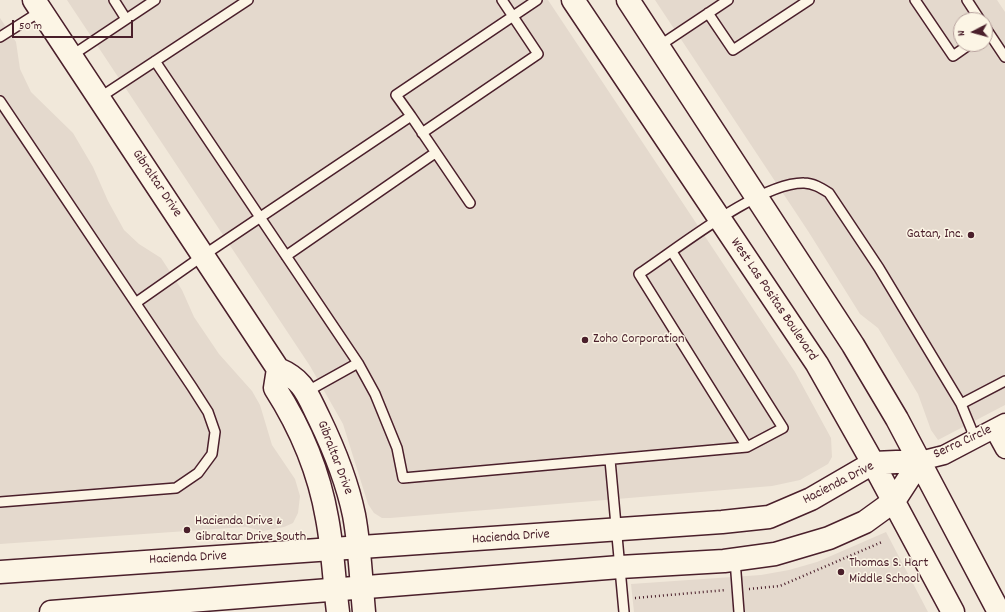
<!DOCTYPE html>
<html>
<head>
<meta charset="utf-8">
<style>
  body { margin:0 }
  #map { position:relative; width:1005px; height:612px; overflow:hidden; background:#f1e8da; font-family:Dekko,sans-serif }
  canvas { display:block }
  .north { position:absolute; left:953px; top:12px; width:40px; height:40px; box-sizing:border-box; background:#fcf5e5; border:1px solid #b59f9b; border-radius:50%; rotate:264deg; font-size:11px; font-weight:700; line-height:16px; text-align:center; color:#4a1f2b }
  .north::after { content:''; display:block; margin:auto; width:14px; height:18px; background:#4a1f2b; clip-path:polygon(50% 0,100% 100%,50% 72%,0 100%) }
  .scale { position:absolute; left:12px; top:20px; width:121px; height:18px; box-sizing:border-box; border:2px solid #4a1f2b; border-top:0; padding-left:5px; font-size:12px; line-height:14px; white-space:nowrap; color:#4a1f2b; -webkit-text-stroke:3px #fcf5e5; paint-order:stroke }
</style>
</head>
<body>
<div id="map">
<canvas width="1005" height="612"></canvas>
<div class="north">N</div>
<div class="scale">50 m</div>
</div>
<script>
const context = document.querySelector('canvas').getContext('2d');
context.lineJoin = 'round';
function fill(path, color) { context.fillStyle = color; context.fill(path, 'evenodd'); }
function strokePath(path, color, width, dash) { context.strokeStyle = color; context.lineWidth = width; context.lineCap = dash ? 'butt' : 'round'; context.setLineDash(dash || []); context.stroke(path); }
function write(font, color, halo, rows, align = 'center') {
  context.font = font + ' Dekko,sans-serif'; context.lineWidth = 3; context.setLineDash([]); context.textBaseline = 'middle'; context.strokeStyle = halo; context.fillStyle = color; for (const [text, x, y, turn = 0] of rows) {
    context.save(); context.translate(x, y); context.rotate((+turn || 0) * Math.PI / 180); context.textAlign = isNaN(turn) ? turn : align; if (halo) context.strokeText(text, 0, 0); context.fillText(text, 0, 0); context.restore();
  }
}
const built = new Path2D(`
  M67,0H548L795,372L831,438L832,457L828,464L800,480L772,486L390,518H382L374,513L368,504L343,424L310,366Z
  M655,0H997L1005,12V405L938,440L931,430L918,394L878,328L860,314L808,231ZM961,20H985V44H961Z
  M0,18L16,42L20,69L31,92L73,133L93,167L108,201L124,230L139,244L161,258L182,290L194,317L219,354L252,391L260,405L272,445L295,479L300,496L298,513L293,523L284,527L263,531L246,527L230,528L0,544Z
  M886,532L928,612H634L631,584L761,575L789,570L817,562Z`);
const path = new Path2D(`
  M749,589L780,586L882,542
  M635,598L726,590`);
const service = new Path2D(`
  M114,0L126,19
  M915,0L953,56L970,44
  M967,0L980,20
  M708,13L733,50L809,0
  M985,27L1005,57
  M0,37L41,11
  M659,46L728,0
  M71,56L155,0
  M155,61L358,363L375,394L397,448L403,478L747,447L783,428L672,252
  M99,98L248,0
  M0,101L192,387L208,412L215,432L212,454L198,473L176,488L0,502
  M411,116L470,203
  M422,133L538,54L502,0
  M286,256L435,153
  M137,302L204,255L411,116L396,95L537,0
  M306,392L358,363
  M961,404L1005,381
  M747,447L639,274C677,249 760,182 804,183C813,183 821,188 829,193L879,268L961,404L975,438
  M610,460L624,612
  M735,560L739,612`);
const minor = new Path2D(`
  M994,429L1005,449
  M920,461L944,455L1005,423`);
const tertiary = new Path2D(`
  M34,0L278,369C304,380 307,394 319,418C334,449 347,481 354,515C360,547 361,580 364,612
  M278,369L275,388C300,427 319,472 327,518C333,549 334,581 338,612`);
const secondary = new Path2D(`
  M573,0L817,364L873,463L953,612
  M628,0L853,345L897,419L999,612
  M0,572L722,522L769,517L811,499L873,463L920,461
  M51,612L620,567L724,561L775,554L829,538L865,522L894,501L920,461`);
const markers = [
  [971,235,4,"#4a1f2b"],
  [585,340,4,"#4a1f2b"],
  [187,530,4,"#4a1f2b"],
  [841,572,4,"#4a1f2b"]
];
const streetNames = [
  ["Gibraltar Drive",156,184,56],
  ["West Las Positas Boulevard",773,300,56],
  ["Serra Circle",963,443,-25],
  ["Gibraltar Drive",334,458,69],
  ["Hacienda Drive",839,484,-27],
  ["Hacienda Drive",511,538,-4],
  ["Hacienda Drive",188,559,-3]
];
const poiNames = [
  ["Gatan, Inc.",963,235,"right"],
  ["Zoho Corporation",593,340],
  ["Hacienda Drive &",195,522],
  ["Gibraltar Drive South",195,538],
  ["Thomas S. Hart",849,564],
  ["Middle School",849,580]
];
fill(built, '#e4d9cd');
strokePath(service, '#4a1f2b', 12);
strokePath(minor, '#4a1f2b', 21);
strokePath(tertiary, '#4a1f2b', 25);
strokePath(secondary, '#4a1f2b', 25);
strokePath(path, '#4a1f2b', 2.5, [1, 3]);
strokePath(service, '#fcf5e5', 9);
strokePath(minor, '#fcf5e5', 18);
strokePath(tertiary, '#fcf5e5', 22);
strokePath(secondary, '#fcf5e5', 22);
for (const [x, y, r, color] of markers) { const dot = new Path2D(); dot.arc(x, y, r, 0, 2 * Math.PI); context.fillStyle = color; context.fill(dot); strokePath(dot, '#fcf5e5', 1.5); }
write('14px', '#4a1f2b', '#fcf5e5', streetNames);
write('14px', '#4a1f2b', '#fcf5e5', poiNames, 'left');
</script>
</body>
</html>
